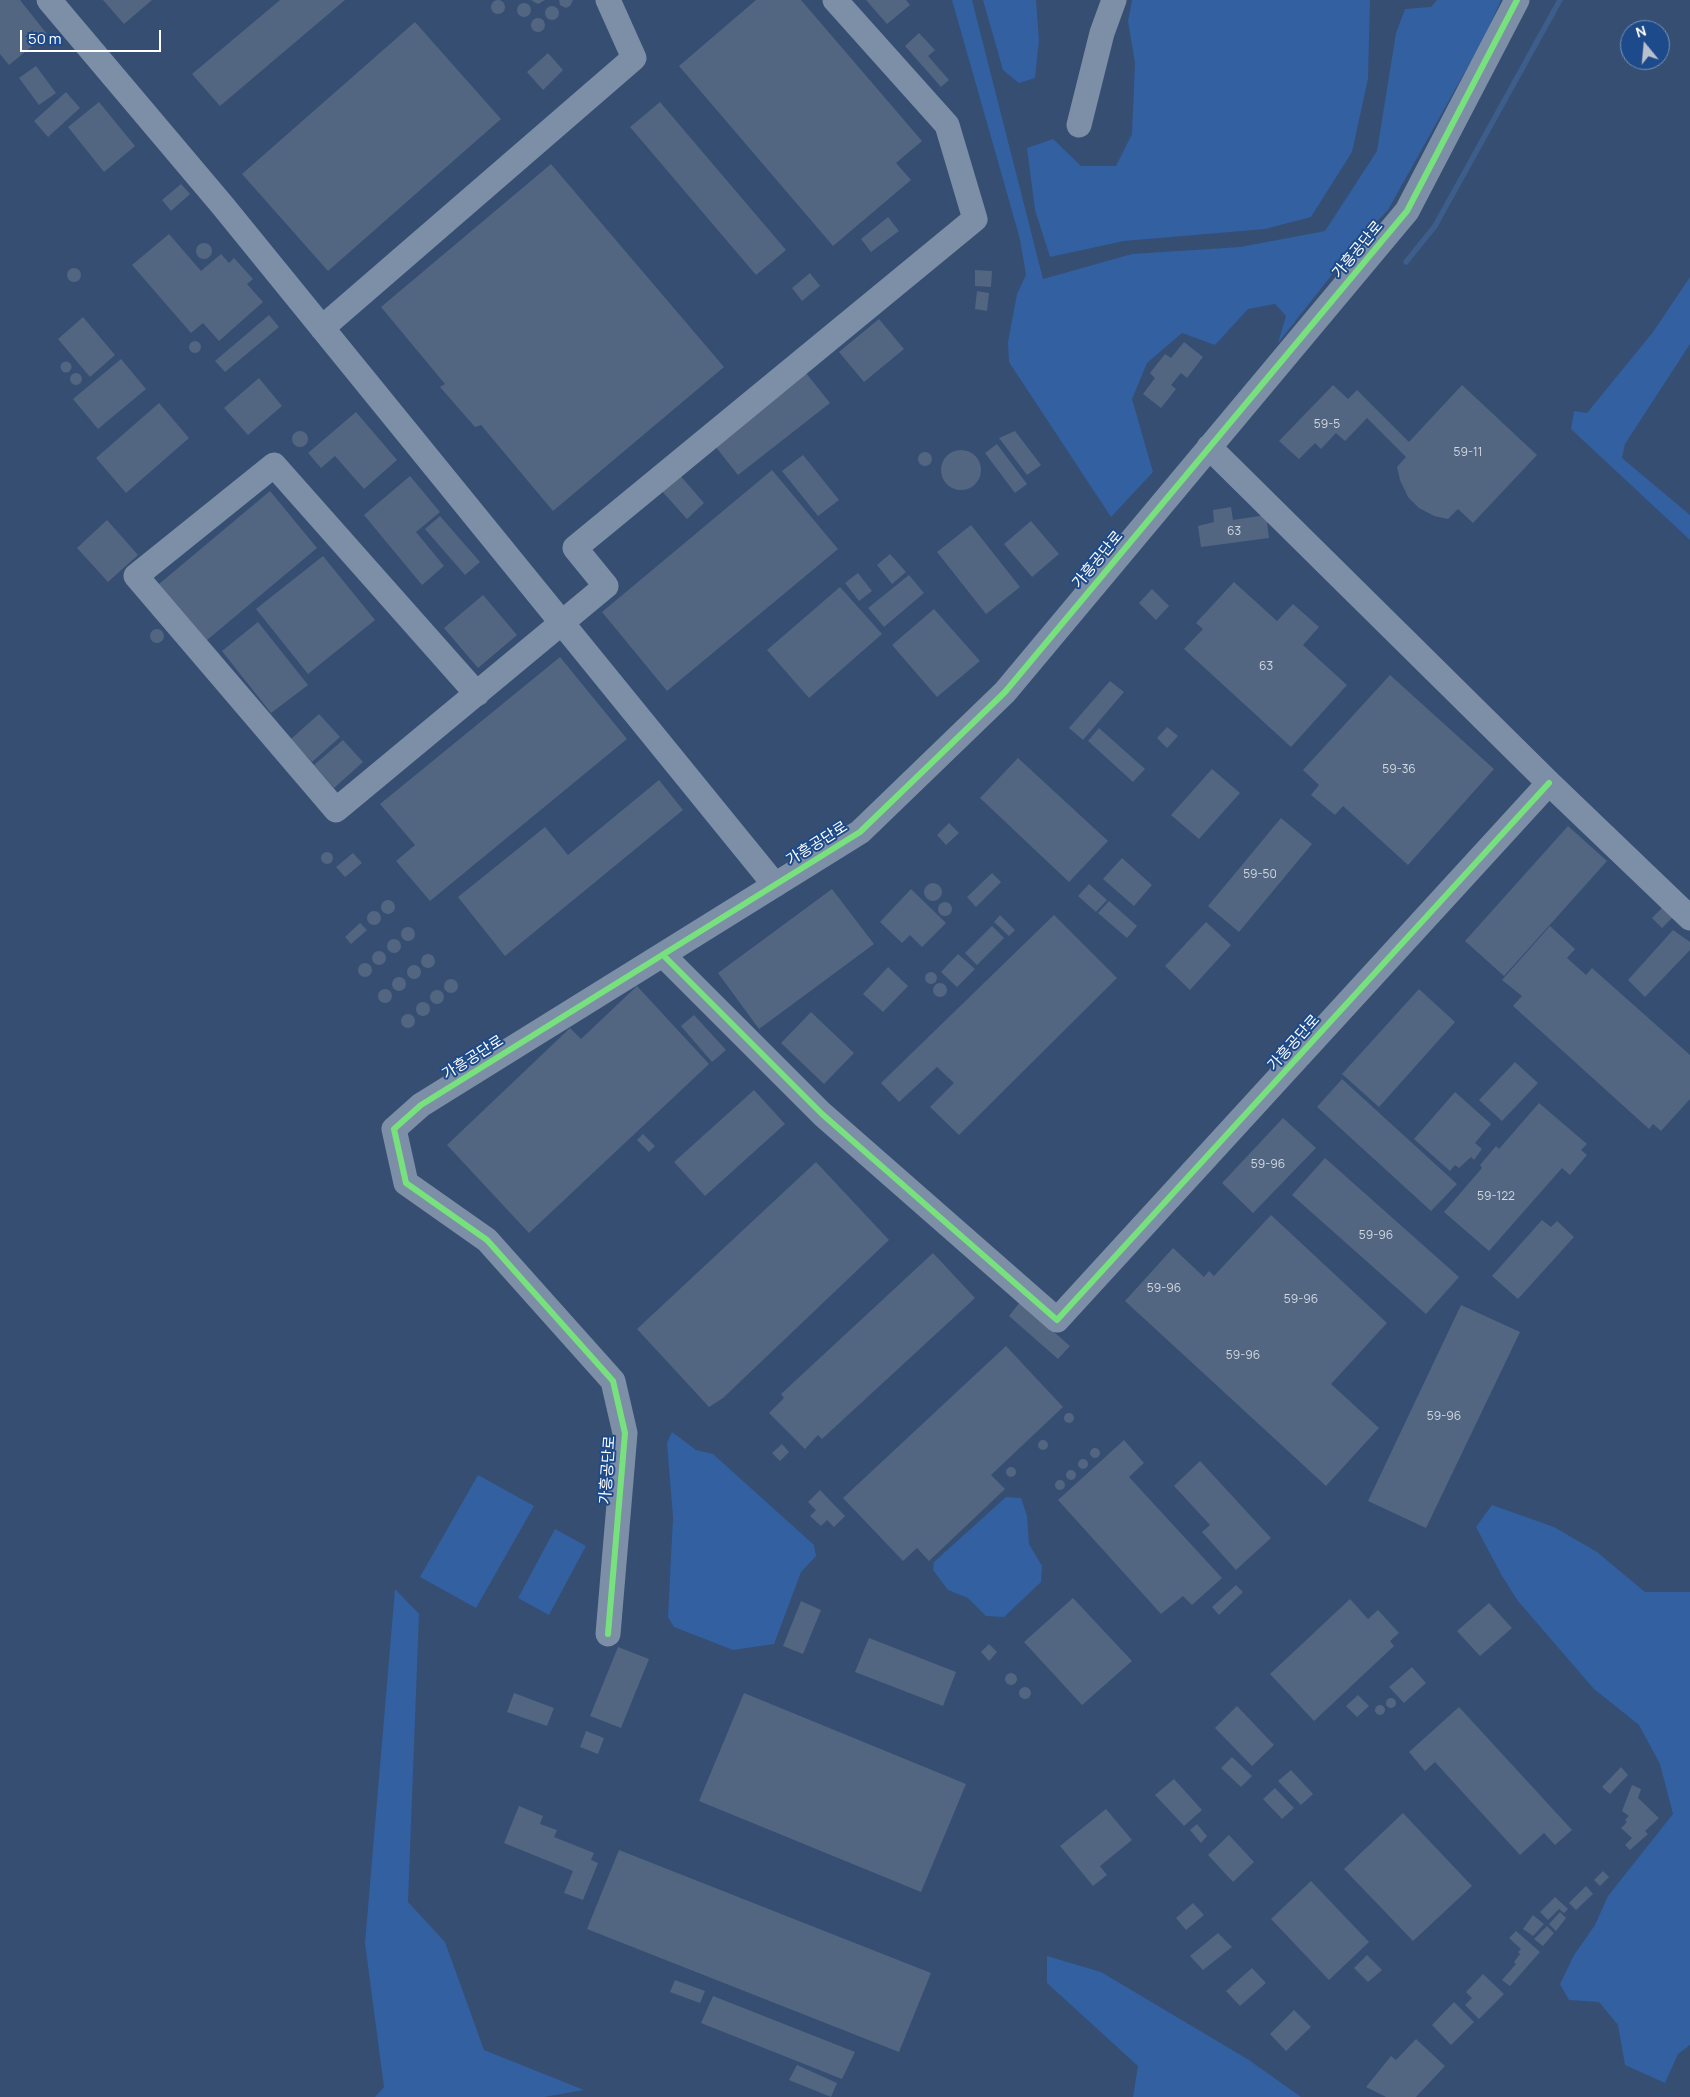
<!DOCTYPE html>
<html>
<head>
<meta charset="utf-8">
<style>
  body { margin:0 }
  #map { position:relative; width:1690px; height:2097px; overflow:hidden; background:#364e72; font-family:Manrope,sans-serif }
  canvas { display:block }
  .north { position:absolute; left:1620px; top:20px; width:50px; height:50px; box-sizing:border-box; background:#1d4a8a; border:1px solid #7792b9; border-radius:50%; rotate:343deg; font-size:14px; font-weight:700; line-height:20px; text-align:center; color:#fff }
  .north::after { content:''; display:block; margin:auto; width:18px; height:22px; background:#b9c1ce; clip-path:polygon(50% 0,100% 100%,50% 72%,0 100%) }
  .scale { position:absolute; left:20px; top:30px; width:141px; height:22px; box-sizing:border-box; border:2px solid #fff; border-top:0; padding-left:6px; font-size:15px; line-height:18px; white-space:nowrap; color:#fff; -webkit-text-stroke:4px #1d4a8a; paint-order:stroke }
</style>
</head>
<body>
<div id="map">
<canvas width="1690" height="2097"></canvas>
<div class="north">N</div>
<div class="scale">50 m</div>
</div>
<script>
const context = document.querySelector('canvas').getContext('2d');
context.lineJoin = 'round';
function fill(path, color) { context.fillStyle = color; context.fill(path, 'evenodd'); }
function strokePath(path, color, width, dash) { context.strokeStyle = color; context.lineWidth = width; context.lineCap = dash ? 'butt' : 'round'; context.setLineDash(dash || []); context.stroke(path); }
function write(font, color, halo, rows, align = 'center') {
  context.font = font + ' Manrope,"Noto Sans KR",sans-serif'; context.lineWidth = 4; context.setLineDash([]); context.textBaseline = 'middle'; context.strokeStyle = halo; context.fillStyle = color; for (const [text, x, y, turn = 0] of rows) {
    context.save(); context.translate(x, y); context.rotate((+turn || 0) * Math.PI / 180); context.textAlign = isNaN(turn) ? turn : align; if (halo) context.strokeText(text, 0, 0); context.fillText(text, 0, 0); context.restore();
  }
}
const green = new Path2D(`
  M952,0H972L1043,279L1132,254L1240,247L1325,231L1377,151L1396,33L1405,9L1431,7L1437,0H1501L1486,34L1388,210L1361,238L1278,343L1286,316L1275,304L1248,309L1215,345L1182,333L1147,363L1132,399L1153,472L1111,517L1009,362L1008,342L1017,294L1026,275L1020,239Z
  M983,0H1036L1039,40L1035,78L1019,83L1003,70Z
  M1132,0H1370L1368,79L1352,152L1311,217L1265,229L1124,241L1050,257L1035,210L1027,148L1053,139L1081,166H1116L1132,134L1135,63L1128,21Z
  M1690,277V344L1625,444L1622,458L1690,515V540L1571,429L1574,411L1587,413L1653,332Z
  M672,1432L696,1450L713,1454L814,1545L816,1556L801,1572L774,1644L733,1650L674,1627L668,1617L673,1517L667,1443Z
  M478,1475L534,1506L476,1608L420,1577Z
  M1006,1497L1021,1498L1027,1516L1029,1544L1042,1566L1041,1582L1004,1617L986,1616L968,1598L948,1590L933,1570L934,1562Z
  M1492,1505L1554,1527L1597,1552L1645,1592H1690V2045L1678,2054L1665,2083L1625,2065L1618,2025L1599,2002L1569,2000L1560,1984L1574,1955L1595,1925L1608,1896L1673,1814L1660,1764L1639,1725L1594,1689L1518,1601L1502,1576L1476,1527Z
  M555,1529L586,1546L549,1615L518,1598Z
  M395,1589L419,1614L408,1902L445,1942L484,2050L584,2090L544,2097H375L384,2087L365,1943Z
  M1047,1956L1101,1972L1249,2060L1301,2097H1133L1138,2066L1047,1983Z`);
const stream = new Path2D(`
  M1406,262L1435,226L1560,0`);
const building = new Path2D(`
  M0,0H20L47,34L9,65L0,54Z
  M103,0H152L124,24Z
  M280,0H345L220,106L192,74Z
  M531,0H545L538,4Z
  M559,0H573L570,6L566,8L560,5Z
  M756,0H801L922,141L896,163L911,180L833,246L679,66Z
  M866,0H906L910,5L887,24Z
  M491 7a7 7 0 1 1 14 0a7 7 0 1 1-14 0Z
  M517 10a7 7 0 1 1 14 0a7 7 0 1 1-14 0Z
  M545 13a7 7 0 1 1 14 0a7 7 0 1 1-14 0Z
  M531 25a7 7 0 1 1 14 0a7 7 0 1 1-14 0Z
  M415,22L501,119L328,271L242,174Z
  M919,33L935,50L928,56L949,80L941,87L905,46Z
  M548,53L563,70L543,90L527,72Z
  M36,66L56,93L39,105L19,78Z
  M66,92L80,108L48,137L34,121Z
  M99,102L135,146L104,172L68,127Z
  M660,102L786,250L756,275L630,127Z
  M551,164L724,367L553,511L481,425L475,427L440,387L445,384L381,307Z
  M181,184L190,194L171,211L162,200Z
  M888,217L899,231L871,252L861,239Z
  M169,234L201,271L221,254L229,263L234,258L253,279L247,284L263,302L219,341L203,323L191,333L132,265Z
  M196 251a8 8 0 1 1 16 0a8 8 0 1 1-16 0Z
  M67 275a7 7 0 1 1 14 0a7 7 0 1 1-14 0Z
  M975,270L992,271L991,287L975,286Z
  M810,273L820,286L802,301L792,288Z
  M977,291L989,293L987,311L975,309Z
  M269,315L279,327L225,372L215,361Z
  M83,317L115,355L90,377L58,339Z
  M879,319L904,349L864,382L839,352Z
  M189 347a6 6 0 1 1 12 0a6 6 0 1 1-12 0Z
  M1184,342L1203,357L1187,378L1181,373L1171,385L1176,389L1161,408L1143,394L1155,378L1150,373L1165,354L1171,358Z
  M121,359L146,389L98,429L73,399Z
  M60.5 367a5.5 5.5 0 1 1 11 0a5.5 5.5 0 1 1-11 0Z
  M70 379a6 6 0 1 1 12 0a6 6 0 1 1-12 0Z
  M806,373L830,403L738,475L715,446Z
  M259,378L282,406L248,435L224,408Z
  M1333,385L1348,399L1357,390L1409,442L1462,385L1537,455L1473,523L1458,509L1448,519L1434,516L1419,508L1408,497L1400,480L1397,467L1406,457L1367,418L1345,441L1336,433L1321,449L1315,443L1299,459L1279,441Z
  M159,403L189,438L126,493L96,458Z
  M356,412L397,460L364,489L335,456L321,468L308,453Z
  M1015,431L1041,465L1027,475L999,438Z
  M292 439a8 8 0 1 1 16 0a8 8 0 1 1-16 0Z
  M997,444L1027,484L1015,493L985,453Z
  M941 470a20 20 0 1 1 40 0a20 20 0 1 1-40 0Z
  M918 459a7 7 0 1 1 14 0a7 7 0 1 1-14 0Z
  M803,455L839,500L818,516L782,471Z
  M772,470L838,549L667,691L602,612Z
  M678,473L704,503L687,519L660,489Z
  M410,476L440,512L416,532L444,566L422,585L364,515Z
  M270,491L317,548L207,640L159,584Z
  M1231,507L1233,520L1266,515L1269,538L1201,547L1198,526L1214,522L1213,510Z
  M440,516L480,562L465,575L425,529Z
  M107,520L138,555L108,582L77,548Z
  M1031,521L1059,554L1032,577L1004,544Z
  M971,525L1020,587L986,614L937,552Z
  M890,554L906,572L892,584L877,565Z
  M323,556L375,620L308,674L256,609Z
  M858,573L872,591L859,601L845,583Z
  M909,575L924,593L884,627L868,608Z
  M1234,582L1277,621L1293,604L1319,627L1303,645L1347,685L1291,747L1184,649L1203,629L1196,623Z
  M840,587L882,634L809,698L767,650Z
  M1152,589L1169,606L1156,620L1139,603Z
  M483,595L517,635L478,668L444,628Z
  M934,609L980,661L937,697L892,645Z
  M258,622L308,685L271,713L222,651Z
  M150 636a7 7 0 1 1 14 0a7 7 0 1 1-14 0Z
  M560,657L627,739L430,901L396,861L415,845L380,804Z
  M1390,675L1494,769L1408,865L1343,806L1335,815L1311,795L1319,785L1303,770Z
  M1110,681L1124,692L1083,740L1069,728Z
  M319,714L340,737L312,762L291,739Z
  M1167,727L1178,736L1167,748L1157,738Z
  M1099,728L1145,769L1133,782L1088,741Z
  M343,740L363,762L334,788L314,765Z
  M1018,758L1108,841L1069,882L980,798Z
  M1212,769L1240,793L1199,839L1171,815Z
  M659,780L683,810L505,956L458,897L545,827L568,855Z
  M1281,818L1312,844L1239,932L1208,906Z
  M949,823L959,833L946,845L937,835Z
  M1568,826L1607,861L1504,976L1465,941Z
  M321 858a6 6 0 1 1 12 0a6 6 0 1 1-12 0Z
  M353,853L362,863L345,877L336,867Z
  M1122,858L1152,885L1134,906L1103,879Z
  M992,873L1001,882L976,907L967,897Z
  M924 892a9 9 0 1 1 18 0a9 9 0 1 1-18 0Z
  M1089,884L1107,900L1096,912L1078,896Z
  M832,889L874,944L759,1029L718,973Z
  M911,889L946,923L922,947L910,935L902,943L880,922Z
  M381 907a7 7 0 1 1 14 0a7 7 0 1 1-14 0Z
  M1109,901L1137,926L1127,938L1098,913Z
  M938 909a7 7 0 1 1 14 0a7 7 0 1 1-14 0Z
  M1666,904L1676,914L1662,928L1652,918Z
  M367 918a7 7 0 1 1 14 0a7 7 0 1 1-14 0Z
  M1000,915L1015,930L1009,936L994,922Z
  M1054,915L1117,978L959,1135L930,1107L954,1083L937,1067L899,1102L881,1083Z
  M1206,922L1231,945L1190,990L1165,966Z
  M360,923L367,930L351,944L345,937Z
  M992,926L1004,938L977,965L965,953Z
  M1550,926L1575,949L1567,958L1586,975L1592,968L1690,1055V1099L1661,1131L1653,1124L1649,1129L1513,1006L1522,996L1502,980Z
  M401 934a7 7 0 1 1 14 0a7 7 0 1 1-14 0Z
  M1673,930L1690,942V950L1645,997L1628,980Z
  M387 946a7 7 0 1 1 14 0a7 7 0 1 1-14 0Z
  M372 958a7 7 0 1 1 14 0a7 7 0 1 1-14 0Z
  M958,954L975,969L957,987L941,972Z
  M421 961a7 7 0 1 1 14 0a7 7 0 1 1-14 0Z
  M358 970a7 7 0 1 1 14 0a7 7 0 1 1-14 0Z
  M407 972a7 7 0 1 1 14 0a7 7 0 1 1-14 0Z
  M888,967L908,986L883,1012L863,994Z
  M925 978a6 6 0 1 1 12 0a6 6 0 1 1-12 0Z
  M392 984a7 7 0 1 1 14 0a7 7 0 1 1-14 0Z
  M444 986a7 7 0 1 1 14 0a7 7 0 1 1-14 0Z
  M933 990a7 7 0 1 1 14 0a7 7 0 1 1-14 0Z
  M637,986L709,1064L529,1233L447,1145L570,1028L581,1039Z
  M1419,989L1455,1022L1379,1107L1342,1074Z
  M378 996a7 7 0 1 1 14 0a7 7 0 1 1-14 0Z
  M430 997a7 7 0 1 1 14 0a7 7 0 1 1-14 0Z
  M416 1009a7 7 0 1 1 14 0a7 7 0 1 1-14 0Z
  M811,1012L854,1053L824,1084L781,1043Z
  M401 1021a7 7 0 1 1 14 0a7 7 0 1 1-14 0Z
  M694,1015L726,1050L712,1062L681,1026Z
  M1515,1062L1538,1083L1502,1121L1479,1100Z
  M1342,1079L1457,1184L1431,1211L1317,1107Z
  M754,1090L785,1124L705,1196L674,1162Z
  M1455,1092L1491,1124L1475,1143L1482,1149L1474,1160L1471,1157L1459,1168L1455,1165L1450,1171L1414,1139Z
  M1539,1103L1587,1144L1581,1150L1587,1155L1570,1175L1562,1168L1489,1251L1444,1212L1482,1168L1480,1165L1496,1146L1499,1149Z
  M1283,1118L1316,1148L1253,1213L1222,1183Z
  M643,1134L655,1146L649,1152L637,1140Z
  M1325,1158L1459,1277L1426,1314L1292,1195Z
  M816,1162L889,1240L723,1398L709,1407L637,1329Z
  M1271,1215L1387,1323L1331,1384L1379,1428L1326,1486L1125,1301L1173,1248L1204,1277L1209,1271L1214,1276Z
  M1542,1220L1551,1227L1557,1221L1574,1237L1518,1299L1492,1276Z
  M933,1253L975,1298L822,1439L818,1435L805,1449L769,1413L784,1398L781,1394Z
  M1020,1302L1070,1346L1058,1359L1009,1316Z
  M1461,1305L1520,1332L1426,1528L1368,1501Z
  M1006,1346L1063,1407L991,1475L1005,1489L929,1561L917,1548L903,1561L843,1498Z
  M1064 1418a5 5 0 1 1 10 0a5 5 0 1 1-10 0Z
  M1124,1440L1144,1463L1129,1477L1222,1578L1192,1605L1183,1596L1161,1614L1058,1500Z
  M1038 1445a5 5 0 1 1 10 0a5 5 0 1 1-10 0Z
  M782,1444L789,1452L780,1461L772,1453Z
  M1090 1453a5 5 0 1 1 10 0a5 5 0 1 1-10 0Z
  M1078 1464a5 5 0 1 1 10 0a5 5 0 1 1-10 0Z
  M1200,1461L1271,1538L1236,1570L1202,1532L1210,1525L1174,1486Z
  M1006 1472a5 5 0 1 1 10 0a5 5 0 1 1-10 0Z
  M1066 1475a5 5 0 1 1 10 0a5 5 0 1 1-10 0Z
  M1055 1485a5 5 0 1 1 10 0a5 5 0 1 1-10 0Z
  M820,1490L845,1516L834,1527L827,1520L821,1526L810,1516L816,1510L808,1502Z
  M1236,1585L1243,1592L1219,1615L1212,1607Z
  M1073,1598L1132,1661L1082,1705L1024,1642Z
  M1350,1599L1368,1619L1378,1610L1399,1633L1390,1641L1394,1646L1314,1721L1270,1674Z
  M801,1601L821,1610L803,1654L783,1646Z
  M1489,1603L1512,1628L1480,1656L1457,1631Z
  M869,1638L956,1672L943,1706L855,1672Z
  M989,1644L997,1652L989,1661L981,1652Z
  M618,1647L649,1659L621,1728L590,1716Z
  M1412,1667L1426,1683L1404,1703L1389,1687Z
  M1005 1679a6 6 0 1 1 12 0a6 6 0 1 1-12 0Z
  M1019 1693a6 6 0 1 1 12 0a6 6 0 1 1-12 0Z
  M514,1693L554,1708L547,1726L507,1712Z
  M744,1693L966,1784L921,1892L699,1801Z
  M1358,1695L1369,1706L1357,1717L1346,1706Z
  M1386 1703a5 5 0 1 1 10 0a5 5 0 1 1-10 0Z
  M1375 1710a5 5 0 1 1 10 0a5 5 0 1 1-10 0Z
  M1237,1706L1274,1745L1252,1766L1215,1728Z
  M1459,1707L1572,1830L1555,1845L1544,1833L1520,1855L1435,1762L1425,1771L1409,1752Z
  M586,1731L604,1738L598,1754L580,1747Z
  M1232,1757L1252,1776L1241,1787L1221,1768Z
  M1621,1767L1628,1775L1610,1794L1602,1787Z
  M1291,1770L1313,1794L1301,1805L1278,1781Z
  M1174,1779L1202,1810L1184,1826L1155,1795Z
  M1632,1785L1641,1789L1638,1798L1659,1818L1645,1831L1648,1834L1630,1850L1625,1845L1632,1838L1621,1828L1627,1822L1625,1820L1629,1816L1622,1811Z
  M1275,1788L1294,1808L1282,1819L1263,1799Z
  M519,1806L543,1816L540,1824L557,1830L554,1837L594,1853L591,1860L598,1863L583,1900L564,1893L573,1871L504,1843Z
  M1106,1809L1132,1840L1100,1866L1107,1875L1093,1886L1060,1846Z
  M1403,1813L1472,1886L1413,1941L1344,1869Z
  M1197,1824L1207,1836L1201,1843L1190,1830Z
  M1229,1835L1254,1862L1233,1882L1208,1855Z
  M619,1850L931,1973L899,2052L587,1929Z
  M1603,1871L1609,1877L1600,1886L1594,1880Z
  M1311,1881L1369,1942L1329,1980L1271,1919Z
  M1586,1886L1593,1894L1576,1910L1569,1903Z
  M1555,1897L1568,1909L1564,1913L1559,1909L1548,1920L1540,1912Z
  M1193,1903L1204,1915L1186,1930L1176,1918Z
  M1560,1912L1566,1918L1556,1931L1549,1924Z
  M1533,1915L1544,1924L1533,1936L1523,1929Z
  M1547,1926L1554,1933L1543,1946L1534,1939Z
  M1516,1931L1540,1952L1510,1986L1502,1980L1516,1964L1514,1962L1520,1954L1518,1952L1521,1949L1509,1938Z
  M1218,1933L1232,1947L1203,1970L1190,1956Z
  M1367,1955L1382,1970L1368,1982L1354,1968Z
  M1252,1968L1266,1983L1240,2006L1226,1991Z
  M1483,1974L1504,1994L1479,2019L1465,2005L1472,1998L1466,1992Z
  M675,1980L705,1991L700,2003L670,1992Z
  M713,1996L855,2052L842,2079L701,2023Z
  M1454,2002L1474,2022L1451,2045L1432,2025Z
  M1294,2010L1311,2027L1286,2051L1270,2034Z
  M1416,2039L1445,2066L1416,2097H1386L1366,2087L1391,2056L1396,2060Z
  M797,2065L837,2083L831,2097L789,2080Z`);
const minor = new Path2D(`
  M49,0L223,206L775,885
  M1079,125L1102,33L1114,0
  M322,328L634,58L608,0
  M1209,447L1549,783L1690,918
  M477,694L274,465L136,576L336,810L606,586L575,548L975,219L947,125L835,0
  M663,955L822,1114L1057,1320L1549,783
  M608,1634L625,1433L613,1381L487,1240L406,1183L394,1129L421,1105L860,832L1005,692L1407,211L1517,0`);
const cycleway = new Path2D(`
  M663,955L822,1114L1057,1320L1549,783
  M608,1634L625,1433L613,1381L487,1240L406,1183L394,1129L421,1105L860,832L1005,692L1407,211L1517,0`);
const numberNames = [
  ["59-5",1327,425],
  ["59-11",1468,453],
  ["63",1234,532],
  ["63",1266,667],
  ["59-36",1399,770],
  ["59-50",1260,875],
  ["59-96",1268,1165],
  ["59-122",1496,1197],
  ["59-96",1376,1236],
  ["59-96",1164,1289],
  ["59-96",1301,1300],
  ["59-96",1243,1356],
  ["59-96",1444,1417]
];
const streetNames = [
  ["가흥공단로",1358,250,-50],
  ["가흥공단로",1098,560,-50],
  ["가흥공단로",817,844,-32],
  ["가흥공단로",1294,1043,-48],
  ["가흥공단로",473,1058,-32],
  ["가흥공단로",608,1470,-86]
];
fill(green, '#3260a1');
strokePath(stream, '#3d5d8b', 5.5);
fill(building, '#526682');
strokePath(minor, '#7d8fa6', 25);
strokePath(cycleway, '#77e17e', 6);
write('12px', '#d4d9e0', null, numberNames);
write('15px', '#fff', '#1d4a8a', streetNames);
</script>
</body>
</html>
